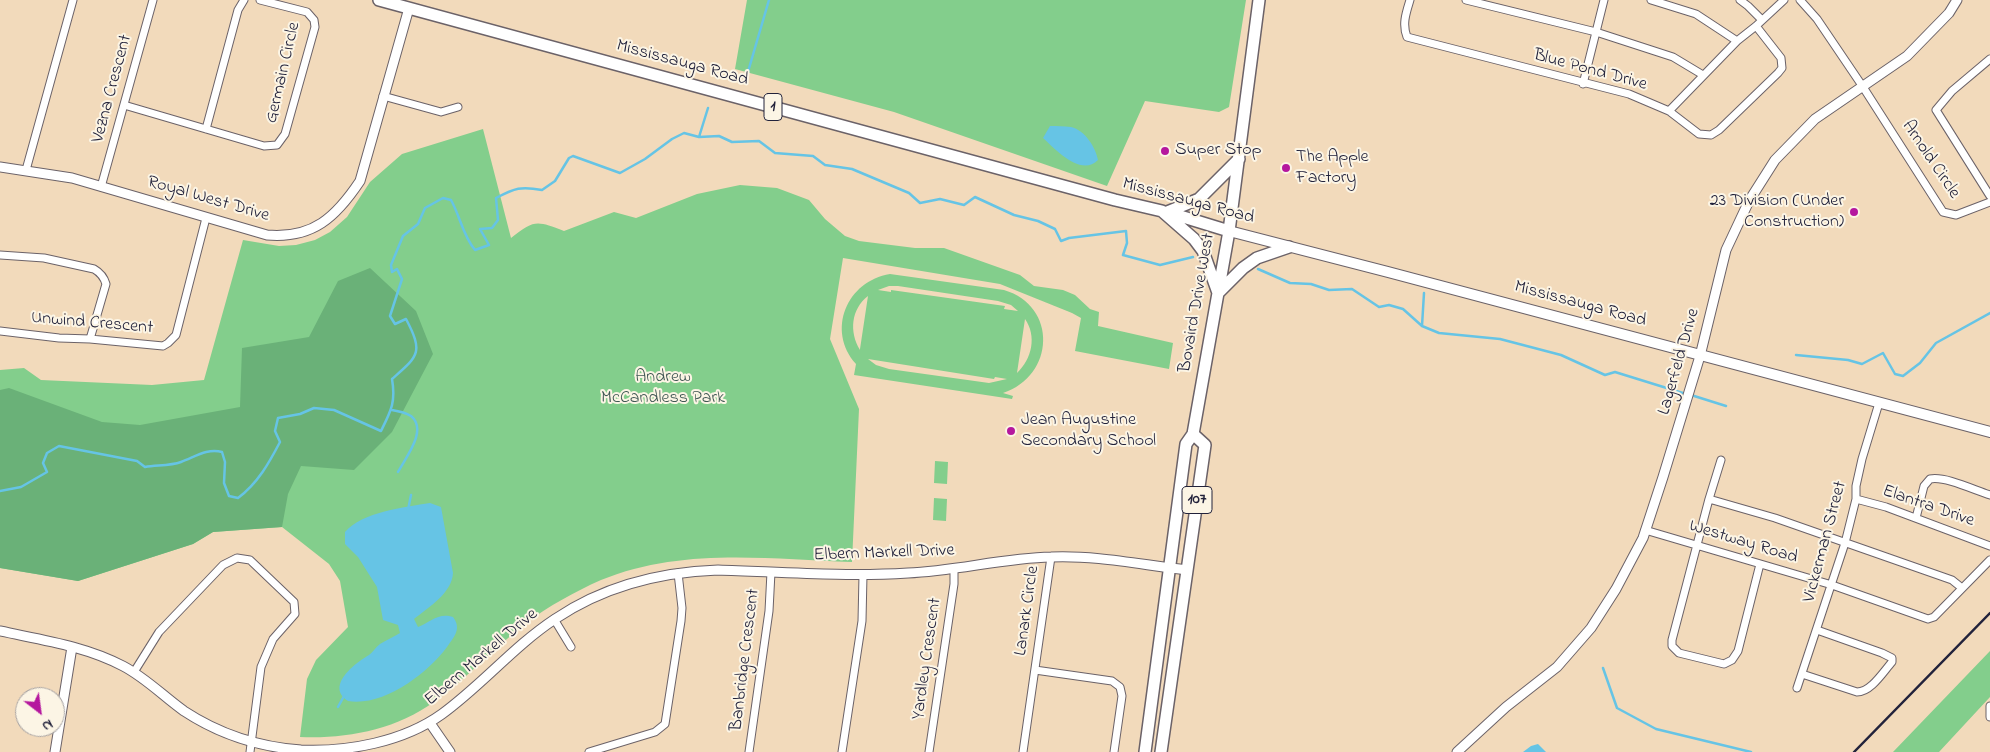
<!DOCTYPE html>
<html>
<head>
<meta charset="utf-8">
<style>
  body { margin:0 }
  #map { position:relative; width:1990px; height:752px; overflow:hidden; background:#f2dabb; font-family:"Indie Flower",sans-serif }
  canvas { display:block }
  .north { position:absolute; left:15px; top:687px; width:50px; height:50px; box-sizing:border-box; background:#fcf5e5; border:1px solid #a5a1a1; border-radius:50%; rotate:150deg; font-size:14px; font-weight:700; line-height:20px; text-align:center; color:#22223b }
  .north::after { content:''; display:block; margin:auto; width:18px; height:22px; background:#b5179e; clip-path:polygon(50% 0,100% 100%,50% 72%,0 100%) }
</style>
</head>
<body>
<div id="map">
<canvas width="1990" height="752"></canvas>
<div class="north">N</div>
</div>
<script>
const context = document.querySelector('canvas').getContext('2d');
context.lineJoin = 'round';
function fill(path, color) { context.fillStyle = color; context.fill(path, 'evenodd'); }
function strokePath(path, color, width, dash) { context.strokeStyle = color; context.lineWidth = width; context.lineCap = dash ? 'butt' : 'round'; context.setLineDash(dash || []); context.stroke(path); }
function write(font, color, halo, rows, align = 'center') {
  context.font = font + ' "Indie Flower",sans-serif'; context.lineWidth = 4; context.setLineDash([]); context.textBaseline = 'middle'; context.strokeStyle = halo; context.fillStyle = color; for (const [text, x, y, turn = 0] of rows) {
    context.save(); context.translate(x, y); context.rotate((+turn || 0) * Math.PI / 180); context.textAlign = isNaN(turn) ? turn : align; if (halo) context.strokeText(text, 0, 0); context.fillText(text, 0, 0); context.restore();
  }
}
const green = new Path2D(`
  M747,0H1246L1229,107L1219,112L1145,101L1107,186L894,112L735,69Z
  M483,129L511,238C534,220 536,220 564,231L614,212L636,218L697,194L740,185L777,188L809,200L825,219L845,236L859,241L915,248H944L1020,275L1034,286L1063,290L1075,295L1090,309L1099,312L1098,326L1173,343L1169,369L1075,351L1081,318L1072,313L1000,284L843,258L830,339L859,409L852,562C768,559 681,547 601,580C574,592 549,606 526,623C494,648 466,679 434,702C395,730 346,739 300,737L307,679L316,660L348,627L340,581L329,564L282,527L213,532L193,544L78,581L0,568V370L24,368L41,380L152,385L204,380L243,240L279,246L296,245L315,240L330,232L347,217L370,182L402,154Z
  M890,274L1004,290C1058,306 1055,376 1003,393L1013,396L1012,399L854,375L856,364C826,330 847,281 890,274ZM889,286H898L998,301L1011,305L1018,311L1004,309L1005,306L891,290V292L878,290ZM868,296L860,349V350C849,332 851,309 868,296ZM1025,319C1037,336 1032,359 1017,373ZM868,359L994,379L995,377L1007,379L989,383L889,369L876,365Z
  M935,461L948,462L947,484L934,483Z
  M934,498L947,499L946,521L933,520Z
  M1990,651V697L1939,752H1893Z`);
const forest = new Path2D(`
  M370,268L416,311L433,354L392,432L354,470L301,466L288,494L282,527L213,532L193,544L78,581L0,568V390L9,388L102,422L140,425L240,407L242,348L309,337L338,281Z`);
const water = new Path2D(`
  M1050,126C1057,126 1064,126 1071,127C1085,130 1096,148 1098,160C1081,177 1056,150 1043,138Z
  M430,503L441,507L453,573C452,593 429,607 414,619L418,627C430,622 439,612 453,617C462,629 454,637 447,647C427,674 383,707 348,701C325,686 355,663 369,655C373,652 376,647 380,644C386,640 394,637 400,633L398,625L383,620L377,587L358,557L345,544V532C362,512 405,507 430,503Z
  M1538,744L1546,752H1523L1531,746Z`);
const stream = new Path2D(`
  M745,82L769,0
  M699,137L708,108
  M1258,269L1290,283L1311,284L1329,290L1352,289L1379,307L1389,305L1403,309L1422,326L1439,333L1500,339L1561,355L1605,375L1615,372L1686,394
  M1422,326L1424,293
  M1796,355L1848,360L1862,364L1883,353L1895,374L1903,376L1920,363L1936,343L1990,313
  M1691,395L1726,406
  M392,410C398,411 406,413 411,416C428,430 406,457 398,472
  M0,491L21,487L47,472L43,463L47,453L59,446L137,461L145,467C157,465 170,466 181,462C195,457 207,448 222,452L225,462L224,483L229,496L238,498C258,483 269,463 280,442L275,431L278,418L300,414L314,408L334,410L381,431C391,411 396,402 392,379C418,356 424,353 406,319L395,324L390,316L402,279L397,269L392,272L391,265L403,236L418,224L425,208L443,198L451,200C460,216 463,236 475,250L489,245L480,229L492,228L498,220L496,198C515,188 521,186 542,190L555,181L569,158L573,156L620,173L645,159L672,139L684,133L699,137L719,136L732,142L759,141L775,153L813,156L825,165L852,169L909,193L920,203L940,199L964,205L975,197L1014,215L1038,221L1055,229L1061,241L1069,238L1126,231L1127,243L1123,255L1160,265L1193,257
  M408,510L411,495
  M1603,668L1617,708L1656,729L1751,752
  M338,707L344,696`);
const minor = new Path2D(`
  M1410,0C1406,13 1402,24 1407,37L1629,94L1669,111L1699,134L1711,135L1719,130L1778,73L1782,68L1781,58L1756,26
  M1466,0L1596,32L1673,57L1703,75
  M1651,0L1696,14L1737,41
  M1740,0L1748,6L1762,20
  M1800,0L1817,19L1863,87L1943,212L1956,215L1990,202
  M1990,59L1952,91L1936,110L1990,196
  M1583,84L1604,0
  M383,96L441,112L458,107
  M124,105L264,146L277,145L285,134L315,27L314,20L307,12L260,0
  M1669,111L1737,41L1756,26L1784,0
  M206,129L238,10L244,0
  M26,170L73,0
  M101,187L153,0
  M0,255L44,258L94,269C101,273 104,277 106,284L90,339
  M0,331L59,338L90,339L163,346L168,343L176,335L206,218
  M1721,460L1709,499L1672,640V646L1679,653L1724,664L1732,660L1738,651L1760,564
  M1709,499L1775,518L1952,580L1962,588
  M1856,499L1886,507L1990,546
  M1916,518L1924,486L1930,479C1946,476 1974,490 1990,495
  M1645,530L1832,585L1928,619L1934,617L1990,560
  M554,619L571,647
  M1035,670L1112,681L1120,687L1122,696L1114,752
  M134,672L159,632L223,565L237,558L250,560L294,602L295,614L273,639L261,667L250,752
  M1802,674L1857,692C1871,692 1883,672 1892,662V658L1882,653L1817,630
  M1797,688L1845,543L1856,499V486L1862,459L1879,403
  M1990,706V717
  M589,752L655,732L665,724L681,621L682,608L678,573
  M749,752L769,611L771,572
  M842,752L862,621L863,575
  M929,752L954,584V570
  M1023,752L1051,557`);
const tertiary = new Path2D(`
  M0,167L72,178L267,235C313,239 336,217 360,181L409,8
  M0,631C42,640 85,646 123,666C146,678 163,696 184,711C219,734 259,747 301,750C348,752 403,742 442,714C482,685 514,646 555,619C604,586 660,572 718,570C781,572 845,577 908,573C956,571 1003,558 1051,557C1096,555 1142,565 1187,570
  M430,723L450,752
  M55,752L72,647
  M1457,752L1506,707L1557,667L1591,628L1616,589L1643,538L1663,477L1700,356L1726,250L1749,201L1775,160L1815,119L1907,56L1949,13L1957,0`);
const secondary = new Path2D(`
  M1229,231L1388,272L1990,432`);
const primary = new Path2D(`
  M379,0L1115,200L1162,211L1194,239L1203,251L1218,293
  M1167,212L1199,199L1239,159
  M1167,212L1229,231
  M1218,293L1243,268L1257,258L1289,247
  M1145,752L1186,444L1193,434L1229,231L1259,0
  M1161,752L1205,445L1193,434`);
const rail = new Path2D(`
  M1854,752L1990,613`);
const markers = [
  [1165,151,5,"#b5179e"],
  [1286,168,5,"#b5179e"],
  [1854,212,5,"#b5179e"],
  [1011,431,5,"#b5179e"]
];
const shields = [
  [773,107,18],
  [1197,500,30]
];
const shieldNames = [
  ["1",773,107],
  ["107",1197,500]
];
const streetNames = [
  ["Mississauga Road",682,64,15],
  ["Blue Pond Drive",1590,71,15],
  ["Germain Circle",284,73,-77],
  ["Vezna Crescent",113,89,-75],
  ["Arnold Circle",1930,160,56],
  ["Royal West Drive",208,200,16],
  ["Mississauga Road",1188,202,15],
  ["Bovaird Drive West",1198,303,-80],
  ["Mississauga Road",1580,305,15],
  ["Unwind Crescent",92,324,5],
  ["Lagerfeld Drive",1680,362,-74],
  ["Elantra Drive",1928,507,19],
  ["Vickerman Street",1826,542,-75],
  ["Westway Road",1743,543,17],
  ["Elbern Markell Drive",884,554,-2],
  ["Lanark Circle",1028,611,-82],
  ["Elbern Markell Drive",482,658,-40],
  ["Yardley Crescent",928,659,-82],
  ["Banbridge Crescent",746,660,-83]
];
const poiNames = [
  ["Super Stop",1175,151],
  ["The Apple",1296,158],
  ["Factory",1296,179],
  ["23 Division (Under",1844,202,"right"],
  ["Construction)",1844,223,"right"],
  ["Jean Augustine",1021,421],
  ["Secondary School",1021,442]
];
const parkNames = [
  ["Andrew",663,378],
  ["McCandless Park",663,399]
];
fill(green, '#83ce8c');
fill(forest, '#6ab178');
fill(water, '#66c4e5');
strokePath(stream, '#66c4e5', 2.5);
strokePath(minor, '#6b6268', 9);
strokePath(tertiary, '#6b6268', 11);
strokePath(secondary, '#6b6268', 12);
strokePath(primary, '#6b6268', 14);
strokePath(minor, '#fff', 7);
strokePath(tertiary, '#fff', 9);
strokePath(secondary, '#fff', 10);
strokePath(primary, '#fff', 11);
strokePath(rail, '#22223b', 2.5);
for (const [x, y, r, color] of markers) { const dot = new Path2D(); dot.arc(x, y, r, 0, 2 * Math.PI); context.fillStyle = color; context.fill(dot); strokePath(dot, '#fcf5e5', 2); }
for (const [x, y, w] of shields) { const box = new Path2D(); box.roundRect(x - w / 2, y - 13.5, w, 27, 4); context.fillStyle = '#fcf5e5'; context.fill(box); strokePath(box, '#22223b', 1); }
write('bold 16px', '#22223b', null, shieldNames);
write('18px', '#22223b', '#fcf5e5', streetNames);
write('18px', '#22223b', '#fcf5e5', poiNames, 'left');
write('18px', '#3f5653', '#fcf5e5', parkNames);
</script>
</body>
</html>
